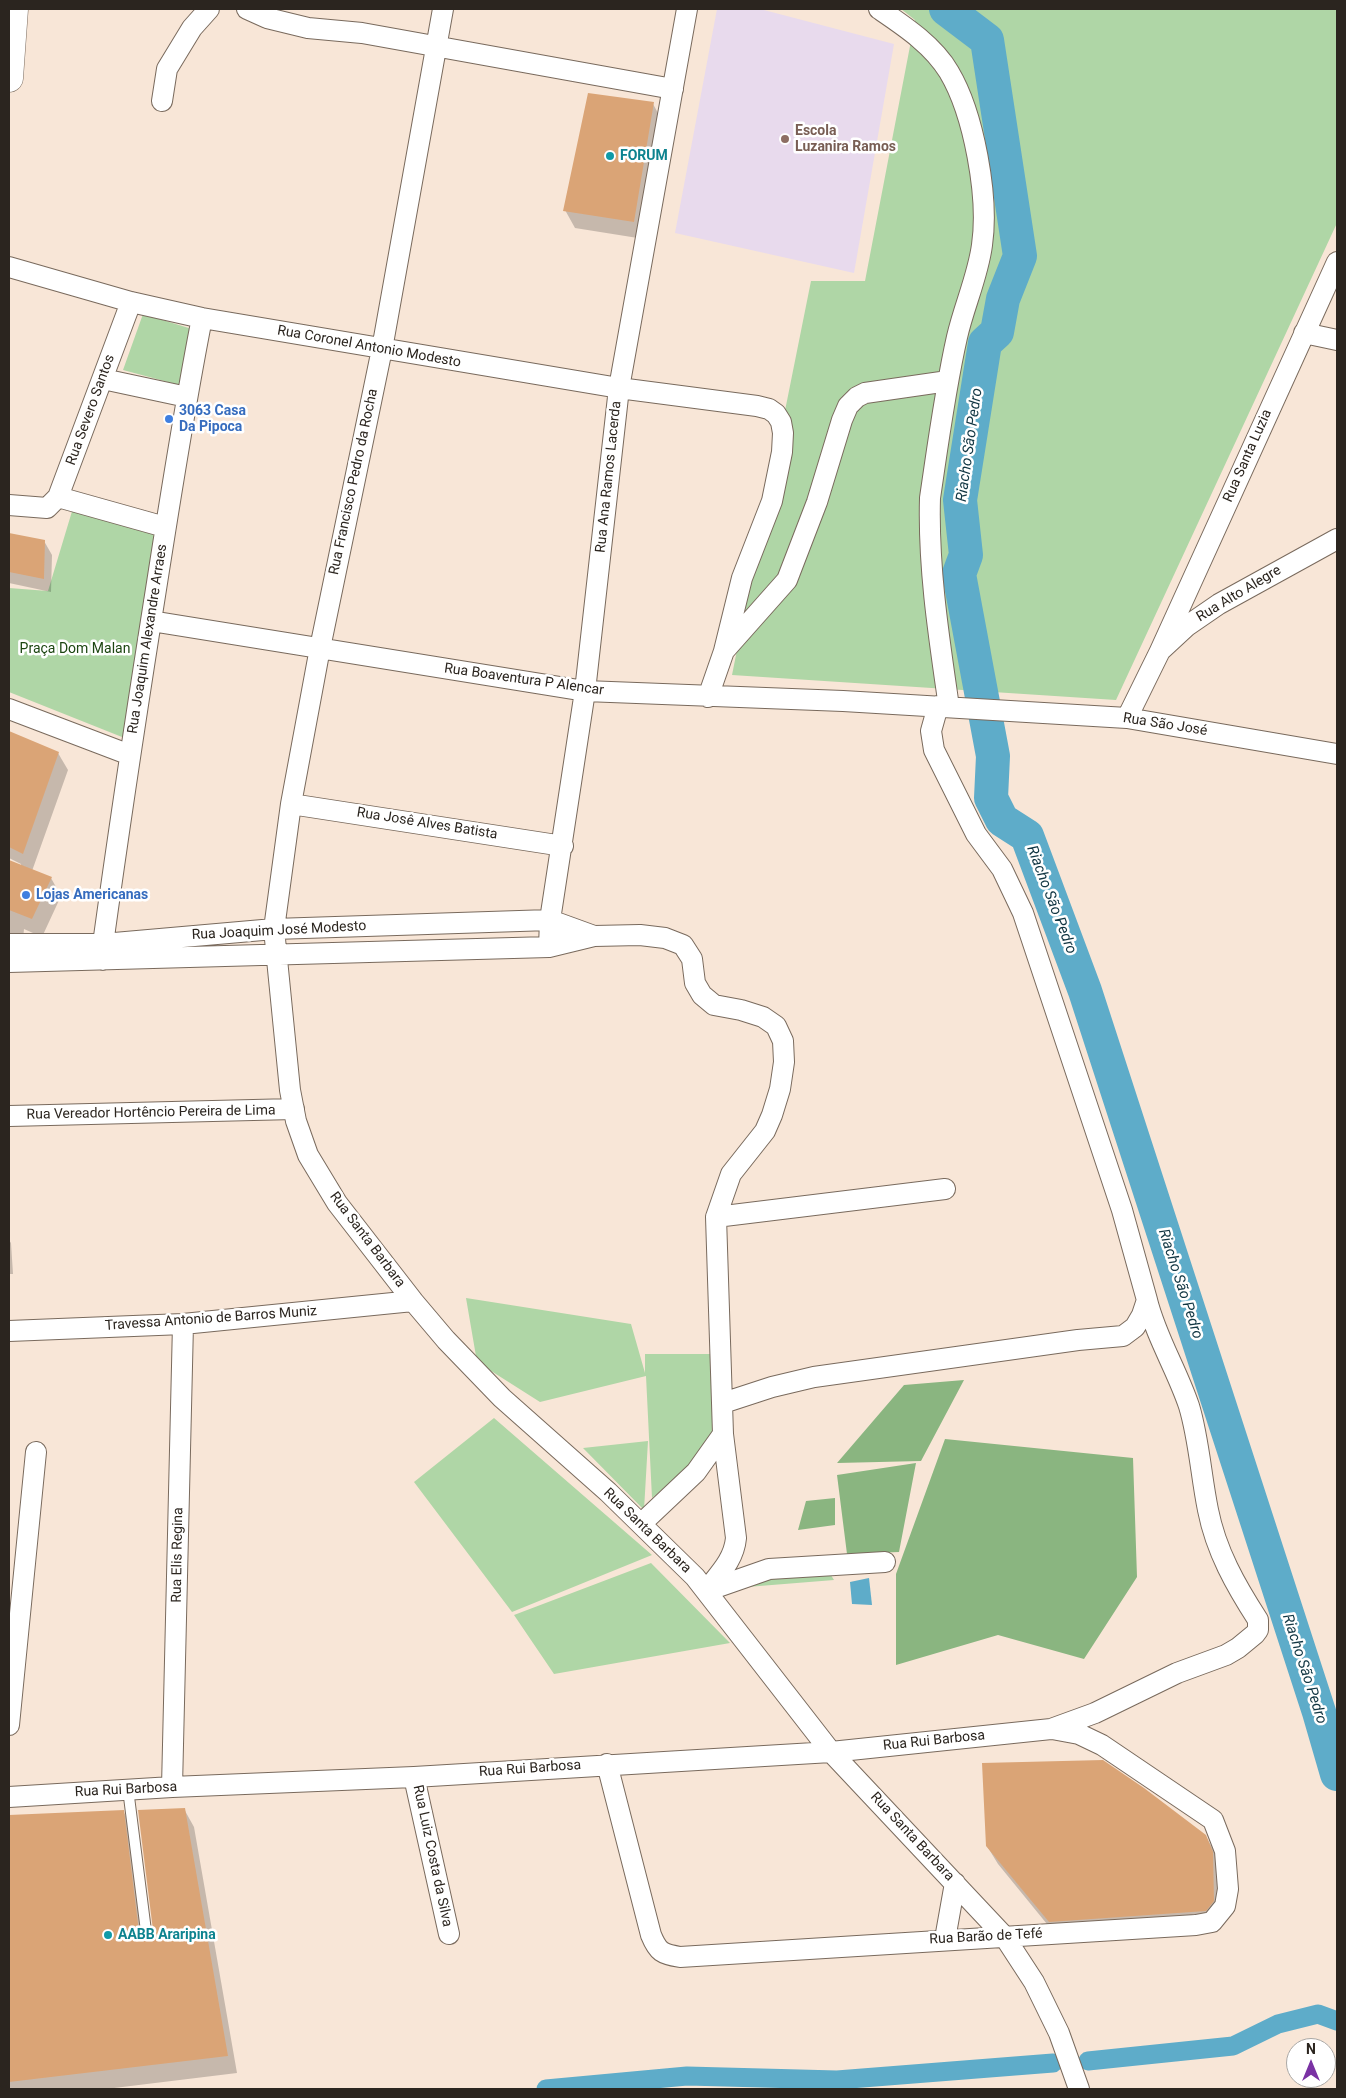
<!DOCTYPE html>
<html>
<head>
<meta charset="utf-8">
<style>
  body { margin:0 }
  #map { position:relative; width:1346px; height:2098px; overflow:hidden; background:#f8e6d7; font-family:Roboto,sans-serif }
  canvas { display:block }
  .frame { position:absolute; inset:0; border:10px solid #2b251f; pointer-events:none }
  .north { position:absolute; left:1286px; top:2038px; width:50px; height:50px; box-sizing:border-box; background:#fff; border:1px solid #aaa8a5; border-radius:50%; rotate:0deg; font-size:14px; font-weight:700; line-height:20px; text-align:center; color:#2b251f }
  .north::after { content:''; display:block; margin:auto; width:18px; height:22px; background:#7a32a4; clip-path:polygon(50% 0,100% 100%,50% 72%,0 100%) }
</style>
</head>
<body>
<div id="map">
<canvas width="1346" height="2098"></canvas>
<div class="frame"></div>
<div class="north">N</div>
</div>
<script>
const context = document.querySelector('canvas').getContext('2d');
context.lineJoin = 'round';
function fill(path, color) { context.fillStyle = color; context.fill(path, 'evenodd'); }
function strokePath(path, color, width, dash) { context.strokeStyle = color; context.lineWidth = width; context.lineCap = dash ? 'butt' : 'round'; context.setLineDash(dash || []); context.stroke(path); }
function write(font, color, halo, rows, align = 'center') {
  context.font = font + ' Roboto,sans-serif'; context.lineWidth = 5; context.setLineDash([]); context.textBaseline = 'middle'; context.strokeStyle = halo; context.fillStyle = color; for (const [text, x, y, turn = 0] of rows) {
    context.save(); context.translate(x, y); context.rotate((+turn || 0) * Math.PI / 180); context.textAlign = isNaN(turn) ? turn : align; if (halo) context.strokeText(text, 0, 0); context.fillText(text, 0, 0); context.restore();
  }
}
const education = new Path2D(`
  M717,9H760L894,44L854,273L675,233Z`);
const green = new Path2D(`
  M901,9H1337V223L1116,700L732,675L811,281H865L915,20Z
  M143,314L192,329L179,385L123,370Z
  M73,508L157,534L127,739L9,692V588L48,591Z
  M466,1298L631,1324L645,1373V1354H712L715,1432L695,1462L652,1498L646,1376L540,1402L477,1362Z
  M494,1418L652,1555L512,1612L414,1482Z
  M648,1441L644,1510L583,1448Z
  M651,1563L730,1643L554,1674L514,1615Z
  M829,1572L834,1580L747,1587L753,1578Z`);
const forest = new Path2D(`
  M964,1380L921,1461L837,1463L904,1385Z
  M945,1439L1133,1458L1137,1577L1084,1659L998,1635L896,1665V1574Z
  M916,1463L899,1552L847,1554L837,1475Z
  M835,1498V1525L798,1530L806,1501Z`);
const water = new Path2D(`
  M869,1578L872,1605L852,1604L850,1582Z`);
const shadow = new Path2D(`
  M653,104L663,122L644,239L575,228L565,210Z
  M9,535L44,541L52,555L51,592L9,583Z
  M9,738L58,753L68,770L32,871L51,878L61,896L42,937L24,929L22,950L9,952V870L12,863L21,866V864L9,858Z
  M9,1240L11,1243L13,1274H9Z
  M184,1809L194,1827L237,2073L106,2089H9V1816L123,1811L133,1829L147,1939L151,1937Z
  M1205,1835L1216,1854L1223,1919L1060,1940L998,1864L987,1846Z`);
const canal = new Path2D(`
  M1088,2061L1233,2046L1278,2024L1318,2014L1337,2021
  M546,2089L687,2076L837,2080L1053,2063`);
const river = new Path2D(`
  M946,9L987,40L1020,256L1003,299L997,332L985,343L960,500L966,555L959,574L993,756L991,798L1002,820L1027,836L1085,991L1319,1712L1337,1774`);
const building = new Path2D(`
  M588,93L654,102L634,222L563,211Z
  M9,533L45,540L44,579L9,572Z
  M9,731L59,752L23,854L9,847Z
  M9,860L52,877L32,919L9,910Z
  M1103,1760L1144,1788L1206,1835L1213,1852L1214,1901L1206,1911L1049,1922L986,1846L982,1763Z
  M185,1808L228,2056L9,2082V1815L124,1810L139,1932L141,1936L146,1938L151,1936L153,1930L138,1810Z`);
const lane = new Path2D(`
  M128,1789L146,1931`);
const street = new Path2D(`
  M247,9L267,18L308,28L362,33L673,89
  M443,9L382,349L320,648L291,804L274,929L290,1090L296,1121L308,1155L337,1203L413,1301L446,1340L502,1398L608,1492L695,1577L831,1752L1004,1936L1034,1982L1059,2033L1079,2089
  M879,9C904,26 933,45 949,72C974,114 989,197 982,245C978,276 964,306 957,337C945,390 938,444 930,498C928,568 939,638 949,707
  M162,101L167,69L192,28L209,9
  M9,267L131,302L202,318L619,388L757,406L769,409L776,414L781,422L783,433L782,452L772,501L742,578L724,651
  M1304,333L1337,340
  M103,379L187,397
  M58,497L165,527
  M9,505L47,508L58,497L131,302
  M151,621L585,691L843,701L1127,718L1337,754
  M1160,651L1337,262
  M708,697L724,651L787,580L817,502L842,420L848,406L857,397L865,393L948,381
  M9,709L130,755
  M1127,718L1160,651L1187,626L1219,604L1337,539
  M291,804L563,846
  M9,944H103L274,929L550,920L594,936
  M549,947L550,920L585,691L619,388L687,9
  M103,960V944C118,836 134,729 151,621C167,520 182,419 202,318
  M9,962L549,947L594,936L640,935L665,938L683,945L692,959L695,983L702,995L714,1005L741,1010L763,1017L776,1026L783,1041L784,1062L780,1089L772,1115L765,1131L731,1174L716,1217L723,1434L736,1538C734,1560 719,1574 706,1591L769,1569L885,1562
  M9,1116L294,1109
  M716,1217L945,1189
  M9,1331L183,1324L413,1301
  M723,1403L772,1387L814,1377L1078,1340L1123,1336L1135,1327L1142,1315L1147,1300L1122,1210L1023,913L1002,869L976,834L934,750L931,731L938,706
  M642,1523L696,1472L723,1434
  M9,1725L36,1452
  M607,1764L651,1935C658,1952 662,1954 680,1957L1196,1925L1212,1922L1225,1906L1228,1889L1225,1851L1213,1820L1102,1745L1079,1734L1052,1729
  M414,1777L449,1934
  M172,1787L183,1324
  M9,1797L172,1787L414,1777L831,1752L1051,1729L1095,1713L1177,1673L1226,1655L1238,1648L1255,1634L1258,1630V1620C1236,1586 1216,1551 1208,1510C1201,1476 1199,1439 1189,1406C1177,1370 1156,1337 1147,1300
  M945,1939L955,1883`);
const secondary = new Path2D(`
  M9,78L14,9`);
const markers = [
  [785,139,5,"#8d6e63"],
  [610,156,5,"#0f9aa8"],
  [169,419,5,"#3f7fe0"],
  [26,895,5,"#3f7fe0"],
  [108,1935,5,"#0f9aa8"]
];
const educationNames = [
  ["Escola",795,131],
  ["Luzanira Ramos",795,147]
];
const cultureNames = [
  ["FORUM",620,156],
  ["AABB Araripina",118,1935]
];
const streetNames = [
  ["Rua Coronel Antonio Modesto",369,347,10],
  ["Rua Severo Santos",91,410,-70],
  ["Rua Santa Luzia",1248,456,-66],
  ["Rua Ana Ramos Lacerda",609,477,-84],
  ["Rua Francisco Pedro da Rocha",354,482,-78],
  ["Rua Alto Alegre",1239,594,-31],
  ["Rua Joaquim Alexandre Arraes",148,639,-81],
  ["Rua Boaventura P Alencar",524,680,8],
  ["Rua São José",1165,725,9],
  ["Rua Josê Alves Batista",427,824,9],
  ["Rua Joaquim José Modesto",279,931,-3],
  ["Rua Vereador Hortêncio Pereira de Lima",151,1113,-1],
  ["Rua Santa Barbara",367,1240,53],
  ["Travessa Antonio de Barros Muniz",211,1319,-4],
  ["Rua Santa Barbara",647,1531,44],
  ["Rua Elis Regina",178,1555,-89],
  ["Rua Rui Barbosa",934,1741,-6],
  ["Rua Rui Barbosa",530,1769,-4],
  ["Rua Rui Barbosa",126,1790,-3],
  ["Rua Santa Barbara",912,1837,47],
  ["Rua Luiz Costa da Silva",432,1856,78],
  ["Rua Barão de Tefé",986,1937,-3]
];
const shopNames = [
  ["3063 Casa",179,411],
  ["Da Pipoca",179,427],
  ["Lojas Americanas",36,895]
];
const parkNames = [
  ["Praça Dom Malan",75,649]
];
const waterNames = [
  ["Riacho São Pedro",970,445,-82],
  ["Riacho São Pedro",1051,900,69],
  ["Riacho São Pedro",1180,1284,72],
  ["Riacho São Pedro",1304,1669,72]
];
fill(education, '#e8daed');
fill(green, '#afd6a6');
fill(forest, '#8ab580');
fill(water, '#5eacc9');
fill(shadow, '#0003');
strokePath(canal, '#5eacc9', 19);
strokePath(river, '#5eacc9', 34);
fill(building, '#daa476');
strokePath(lane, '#796a5d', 12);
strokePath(street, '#796a5d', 22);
strokePath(secondary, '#796a5d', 29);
strokePath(lane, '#fff', 10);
strokePath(street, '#fff', 20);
strokePath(secondary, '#fff', 28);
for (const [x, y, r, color] of markers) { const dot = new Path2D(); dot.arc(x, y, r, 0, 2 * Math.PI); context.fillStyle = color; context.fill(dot); strokePath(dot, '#fff', 2); }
write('bold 14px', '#785e54', '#fff', educationNames, 'left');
write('bold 14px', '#0d838f', '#fff', cultureNames, 'left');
write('14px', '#2b251f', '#fff', streetNames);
write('bold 14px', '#366cbe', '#fff', shopNames, 'left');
write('14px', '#1c4611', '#fff', parkNames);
write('italic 15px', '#113643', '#fff', waterNames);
</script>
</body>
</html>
